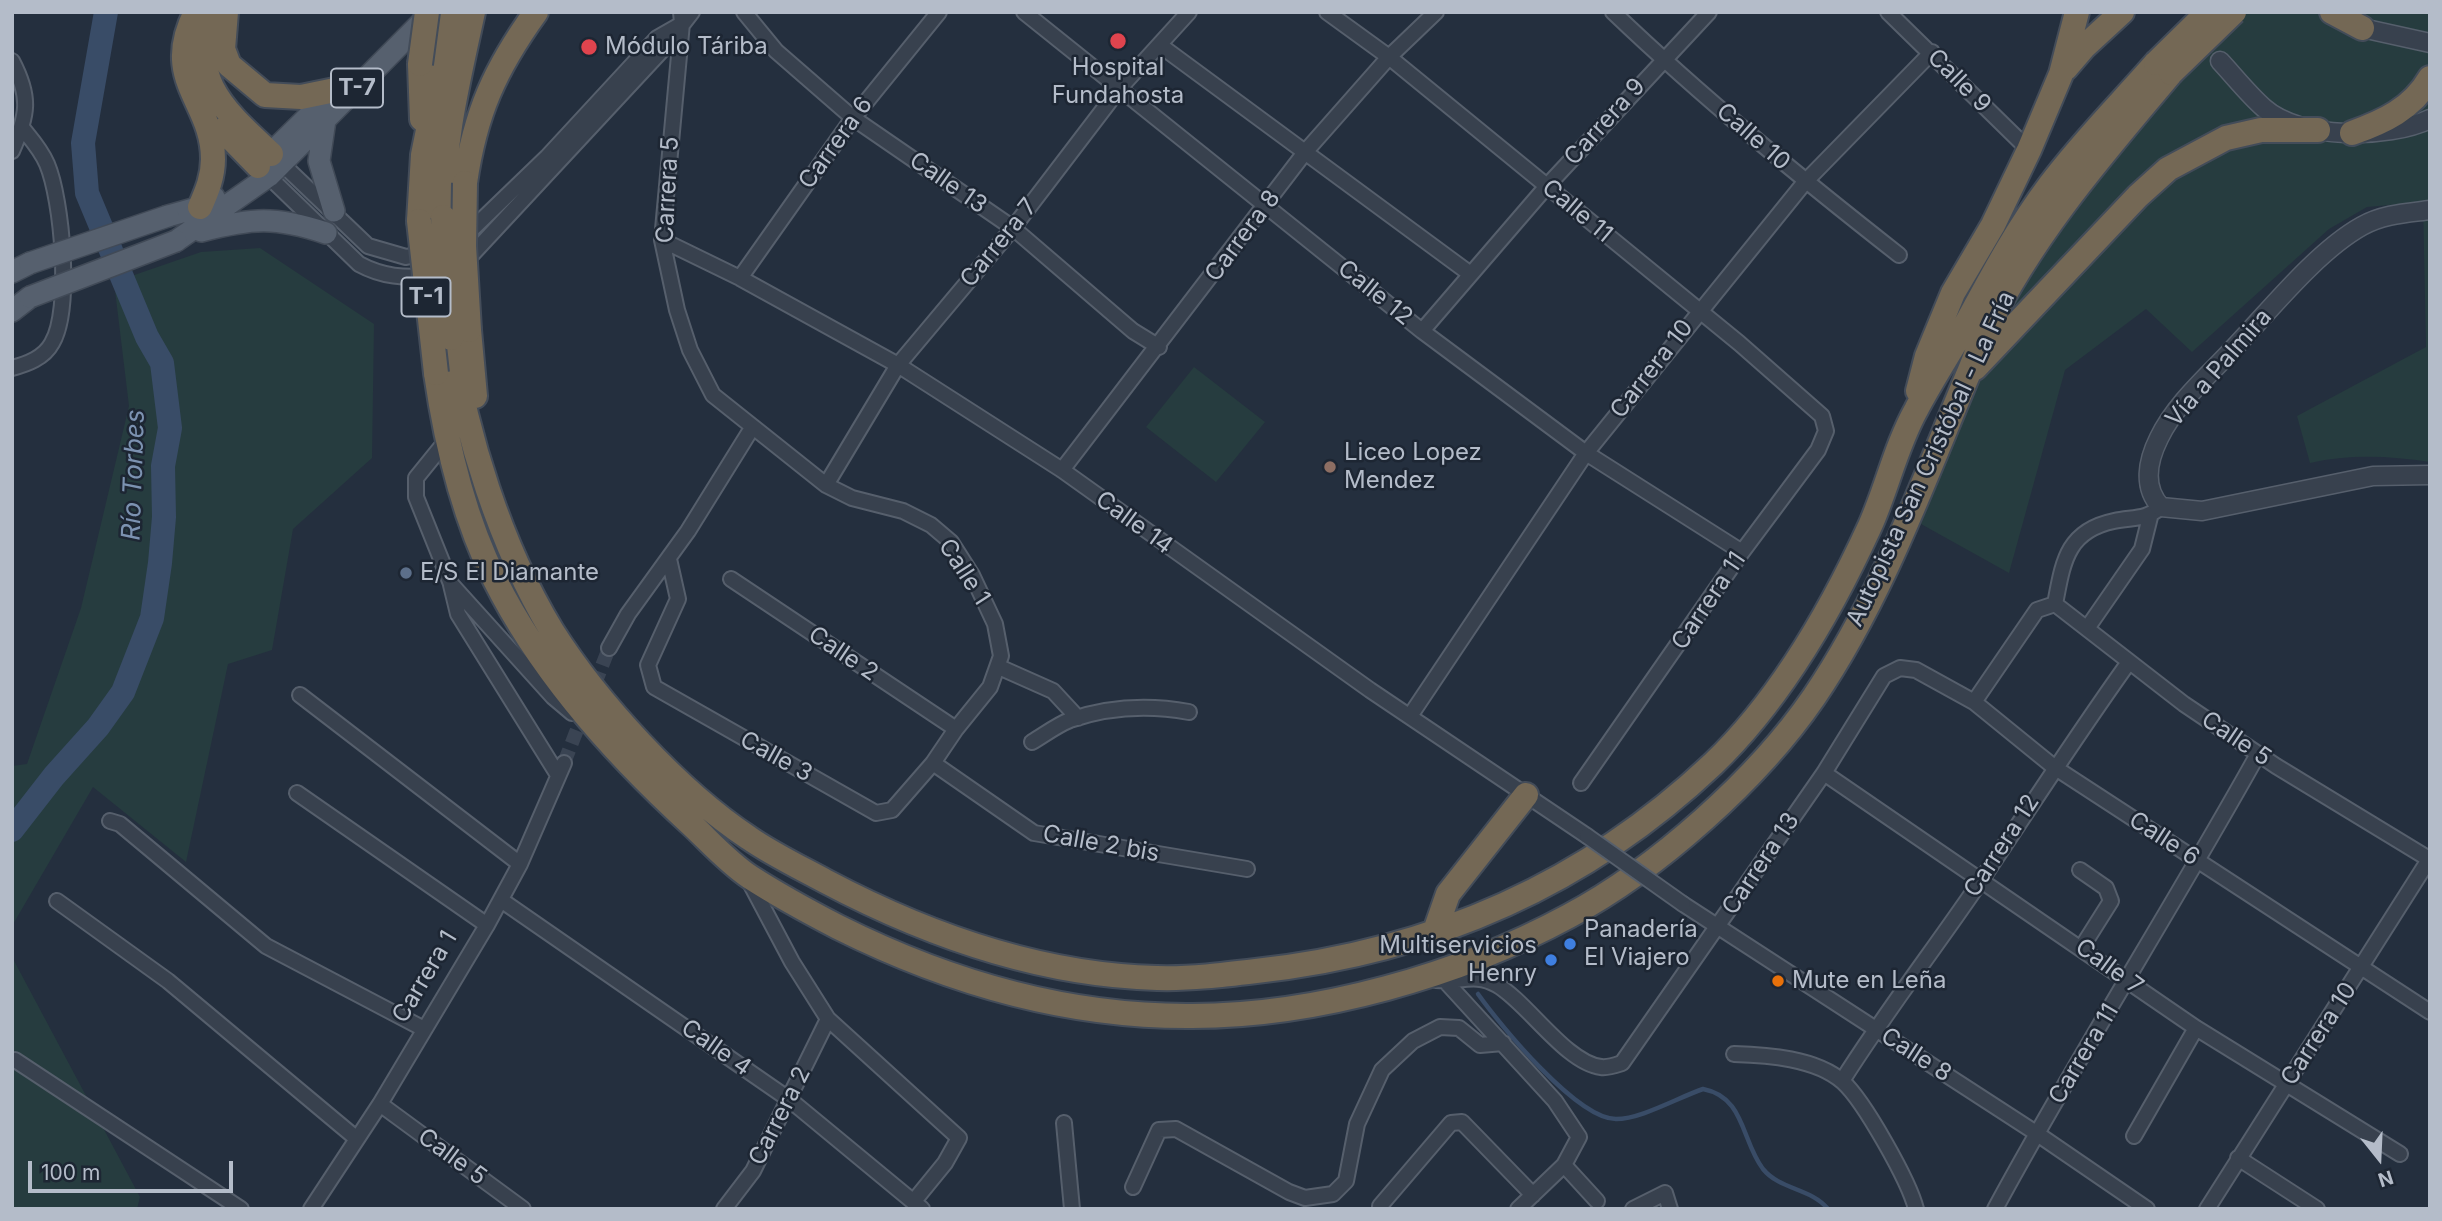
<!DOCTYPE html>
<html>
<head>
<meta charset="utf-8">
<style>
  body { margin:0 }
  #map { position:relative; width:2442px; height:1221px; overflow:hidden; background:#242f3e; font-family:Inter,sans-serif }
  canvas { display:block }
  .frame { position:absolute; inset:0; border:14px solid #b4bcc9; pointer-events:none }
  .north { position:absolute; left:2344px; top:1123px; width:70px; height:70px; -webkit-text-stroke:5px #1d2633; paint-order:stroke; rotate:162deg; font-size:19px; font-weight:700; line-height:28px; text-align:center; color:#b4bcc9 }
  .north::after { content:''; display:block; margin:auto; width:24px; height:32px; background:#b4bcc9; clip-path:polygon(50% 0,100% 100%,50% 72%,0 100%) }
  .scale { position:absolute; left:28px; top:1161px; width:205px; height:32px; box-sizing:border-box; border:4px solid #b4bcc9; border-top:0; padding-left:9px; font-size:21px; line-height:24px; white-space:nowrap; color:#b4bcc9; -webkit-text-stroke:5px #1d2633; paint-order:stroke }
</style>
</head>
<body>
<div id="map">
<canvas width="2442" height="1221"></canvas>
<div class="frame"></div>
<div class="north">N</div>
<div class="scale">100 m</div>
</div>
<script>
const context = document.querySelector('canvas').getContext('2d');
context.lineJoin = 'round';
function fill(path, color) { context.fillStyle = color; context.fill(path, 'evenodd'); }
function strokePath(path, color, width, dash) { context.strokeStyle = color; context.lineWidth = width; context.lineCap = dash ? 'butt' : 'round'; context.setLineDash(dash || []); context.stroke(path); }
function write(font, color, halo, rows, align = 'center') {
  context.font = font + ' Inter,sans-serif'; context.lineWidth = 5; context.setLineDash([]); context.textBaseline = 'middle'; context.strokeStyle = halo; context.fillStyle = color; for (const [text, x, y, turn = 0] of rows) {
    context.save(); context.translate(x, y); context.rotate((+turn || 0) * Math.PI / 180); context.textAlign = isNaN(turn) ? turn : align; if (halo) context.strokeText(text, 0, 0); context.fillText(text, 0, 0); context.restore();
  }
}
const green = new Path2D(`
  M2245,12H2430V462C2389,456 2350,454 2310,463L2297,416L2426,347L2423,202L2367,207L2329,229L2192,352L2146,309L2065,370L2009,573L1921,524L1967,406L2027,275L2112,155L2208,47Z
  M260,248L374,324L372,458L293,529L272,650L228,664L186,862L93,787L12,926V766L27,764L81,608L129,406L114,282L201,252Z
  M1194,367L1265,422L1216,482L1146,427Z
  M12,957L140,1197L137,1209H12Z`);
const stream = new Path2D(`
  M1478,994C1500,1025 1577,1119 1616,1119C1641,1119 1677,1098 1703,1089C1745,1097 1741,1140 1763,1169C1780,1190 1811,1188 1828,1209`);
const river = new Path2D(`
  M12,830L54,776L98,727L123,692L152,618L160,563L164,517L163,466L170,428L162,363L147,337L87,193L83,143L106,12`);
const minorTunnel = new Path2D(`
  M564,763L609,648`);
const minor = new Path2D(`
  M744,12L776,51L853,118L1013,228L1133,331L1159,347
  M1024,12L1422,331L1586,453L1742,552
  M1327,12L1389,57L1739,343L1822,416L1826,431L1818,450L1742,552L1581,783
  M1613,12C1704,99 1801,178 1899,255
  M1888,12L2029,150
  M1161,46L1469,273
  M12,61C31,97 28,115 12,151
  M277,159L368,246L406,257L430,252
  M264,172L359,264C383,277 404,278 431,276
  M464,237L547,157L657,38L678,26
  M662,240L740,278L898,365L1062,470L1370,690L1587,836
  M465,262L665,47L692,12
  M740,278L853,118L939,12
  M1422,331L1547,186L1709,12
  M12,368C27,364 44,358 52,343C72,310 62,199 47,164C41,150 32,140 23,129
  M446,441L416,478V497L451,584L553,697L572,713
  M1062,470L1306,151L1389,57L1436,12
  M826,485L898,365L1013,228L1119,89L1189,12
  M669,559L678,599L648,665L654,687L876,813L892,810L933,763L956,729L990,687L1001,656L995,624L972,575L951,542L931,525L903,511L852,498L826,485L713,395L690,350L677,310L662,240L682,23L681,12
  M731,579L956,729
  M451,585L458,614L558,775
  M2055,604L2184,704L2276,766L2429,859
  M2055,604C2063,563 2066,531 2114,521C2133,517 2146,520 2161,507
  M2088,627L2142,549L2150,517
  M609,648L628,614L688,531L752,428
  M999,667L1053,691L1078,718
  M300,695L520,864
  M1974,702L2037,610L2055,604
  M1410,716L1586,453L1805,182L1932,52
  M1032,742C1044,735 1057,725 1070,720C1108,707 1150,705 1189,712
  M933,763L1034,833L1247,869
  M1824,773L2196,1028L2400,1154
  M297,793L487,925
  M110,821L120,824L266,946L424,1029
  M2080,870L2106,888L2111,901L2082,947
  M748,879L792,962L828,1019L959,1138L945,1163L914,1201
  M501,900L790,1100L922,1209
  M57,901L168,981L357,1139
  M1683,904L2036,1133L2147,1209
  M1430,979C1456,985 1473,971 1497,985C1527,1002 1566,1063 1601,1067C1608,1068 1616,1065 1622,1063L1824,773L1884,676L1900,668L1916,670L1974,702L2054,767L2430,1012
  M1447,983L1555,1101L1579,1137L1564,1165L1518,1209
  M1734,1054C1767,1055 1816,1058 1843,1082C1864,1101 1909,1181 1916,1209
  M15,1060L241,1209
  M1842,1081C1886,1011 1936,947 1982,879C2031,806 2078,733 2129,662
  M380,1104L523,1209
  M1064,1123L1072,1209
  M2134,1136L2196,1028
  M2238,1158L2317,1209
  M1564,1165L1597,1201
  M1133,1187L1159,1130L1176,1129L1289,1192L1305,1198L1333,1194L1346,1181L1357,1124L1382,1070L1413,1041L1440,1027L1459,1028L1480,1045L1503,1043
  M1380,1206L1451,1123L1462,1122L1533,1195
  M311,1209L380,1104L487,925L520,864L564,763
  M724,1209L753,1171L828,1019
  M1633,1209L1665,1193L1670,1209
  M1995,1209C2078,1055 2173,907 2258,754
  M2207,1209L2430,858`);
const tertiary = new Path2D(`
  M2362,28L2430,43
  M2220,61C2234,76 2248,94 2264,108C2300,140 2388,139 2430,119
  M2430,210C2407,213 2383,214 2362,226C2317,251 2270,310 2234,348C2208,376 2176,403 2159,438C2148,460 2142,487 2161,507L2202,511L2373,476L2430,475`);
const primary = new Path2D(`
  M325,120L319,161L334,211
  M260,164L322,103
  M168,216L200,207L214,197
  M201,231C252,218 275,216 326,233
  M176,241L269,176L432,12
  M12,272L30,263
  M12,311L30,297`);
const motorway = new Path2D(`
  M196,12C161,80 213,101 213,159C213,177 207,191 200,207
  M220,12C179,74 228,114 271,154
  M226,12L223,49L229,65L265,95L301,97L335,90
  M2332,12L2362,28
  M420,64L422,119
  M2066,68L2084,47L2122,12
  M223,130L258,166
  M2352,133C2383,122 2412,109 2430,78
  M465,183C475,113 495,69 536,12
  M443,217C442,146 458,81 473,12
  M419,221L423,155L452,12
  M469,330L475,396
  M451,338C466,436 500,545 552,631C597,702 678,791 749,838C772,854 799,867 825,881C927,935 1040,975 1157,978C1190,979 1223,975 1256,971C1430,952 1585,885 1713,764C1781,699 1831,611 1870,526C1887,488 1896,446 1916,410C1931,381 1950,353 1966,324C1992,276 2017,229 2050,185C2082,142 2121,103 2156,63
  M1975,368L2138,196L2168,169L2226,138L2261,130H2318
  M436,373C446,443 463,516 495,580C542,674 616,756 693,826C711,843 729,863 750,877C778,895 809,912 838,927C948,982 1068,1017 1192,1016C1317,1016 1460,975 1569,916C1657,869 1758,779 1814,697C1880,600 1922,485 1967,377C1974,362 1979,345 1986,330C2033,234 2102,155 2171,73
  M1918,391L1927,356L1953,293L1993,225L2029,150L2061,74L2077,12
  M1434,934L1448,894L1526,795`);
const minorBridge = new Path2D(`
  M1587,836L1683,904`);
const primaryBridge = new Path2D(`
  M30,263L168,216
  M30,297L176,241`);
const motorwayBridge = new Path2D(`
  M2156,63L2208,12
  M420,64L427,12
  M2171,73L2234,12
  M465,183L464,246L469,330
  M443,217L451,338
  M419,221L436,373`);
const markers = [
  [1118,41,9,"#e0444e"],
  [589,47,9,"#e0444e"],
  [1330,467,7,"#8d6e63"],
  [406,573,7,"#5c6f8a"],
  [1570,944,7,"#3f7fe0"],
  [1551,960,7,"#3f7fe0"],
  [1778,981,7,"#e8710a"]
];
const shields = [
  [357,88,52],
  [426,297,49]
];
const shieldNames = [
  ["T-7",357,88],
  ["T-1",426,297]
];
const poiNames = [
  ["Módulo Táriba",605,47],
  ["Hospital",1118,68,"center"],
  ["Fundahosta",1118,96,"center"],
  ["Liceo Lopez",1344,453],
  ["Mendez",1344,481],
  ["E/S El Diamante",420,573],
  ["Panadería",1584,930],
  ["El Viajero",1584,958],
  ["Multiservicios",1537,946,"right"],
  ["Henry",1537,974,"right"],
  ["Mute en Leña",1792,981]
];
const streetNames = [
  ["Calle 9",1959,81,45],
  ["Carrera 9",1605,122,-48],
  ["Calle 10",1753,137,41],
  ["Carrera 6",836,143,-54],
  ["Calle 13",948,183,35],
  ["Carrera 5",668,190,-87],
  ["Calle 11",1577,211,40],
  ["Carrera 8",1243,236,-53],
  ["Carrera 7",999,243,-51],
  ["Calle 12",1375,293,39],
  ["Vía a Palmira",2219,368,-49],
  ["Carrera 10",1652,369,-52],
  ["Autopista San Cristóbal - La Fría",1931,459,-65],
  ["Calle 14",1134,523,36],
  ["Calle 1",964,572,57],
  ["Carrera 11",1709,601,-56],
  ["Calle 2",843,654,34],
  ["Calle 5",2236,739,34],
  ["Calle 3",776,757,29],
  ["Calle 6",2164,839,33],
  ["Calle 2 bis",1101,844,10],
  ["Carrera 12",2002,846,-57],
  ["Carrera 13",1761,864,-56],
  ["Calle 7",2109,967,36],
  ["Carrera 1",425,977,-59],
  ["Carrera 10",2319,1034,-57],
  ["Calle 4",716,1048,35],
  ["Carrera 11",2084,1054,-59],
  ["Calle 8",1916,1055,33],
  ["Carrera 2",780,1116,-63],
  ["Calle 5",452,1157,36]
];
const waterNames = [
  ["Río Torbes",134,475,-88]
];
fill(green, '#263c3f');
strokePath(stream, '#394c67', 4.5);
strokePath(river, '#394c67', 24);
strokePath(minorTunnel, '#3a4453', 14, [14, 7]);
strokePath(minor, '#565f6c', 18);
strokePath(tertiary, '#565f6c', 21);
strokePath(primary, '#414a57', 24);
strokePath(motorway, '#434c59', 28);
strokePath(minor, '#38414e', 14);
strokePath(tertiary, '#38414e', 18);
strokePath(primary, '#56606e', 21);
strokePath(motorway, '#746855', 24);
strokePath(minorBridge, '#565f6c', 18, []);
strokePath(primaryBridge, '#414a57', 24, []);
strokePath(motorwayBridge, '#434c59', 28, []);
strokePath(minorBridge, '#38414e', 14);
strokePath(primaryBridge, '#56606e', 21);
strokePath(motorwayBridge, '#746855', 24);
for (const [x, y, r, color] of markers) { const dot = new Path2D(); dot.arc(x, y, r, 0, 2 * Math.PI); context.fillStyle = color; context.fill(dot); strokePath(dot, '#1d2633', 2.5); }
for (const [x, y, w] of shields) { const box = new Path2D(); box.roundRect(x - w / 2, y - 19.5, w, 39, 5); context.fillStyle = '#1d2633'; context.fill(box); strokePath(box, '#b4bcc9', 2); }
write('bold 23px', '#b4bcc9', null, shieldNames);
write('24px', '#b4bcc9', '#1d2633', poiNames, 'left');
write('24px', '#b4bcc9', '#1d2633', streetNames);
write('italic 26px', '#7c92b1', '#1d2633', waterNames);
</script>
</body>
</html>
